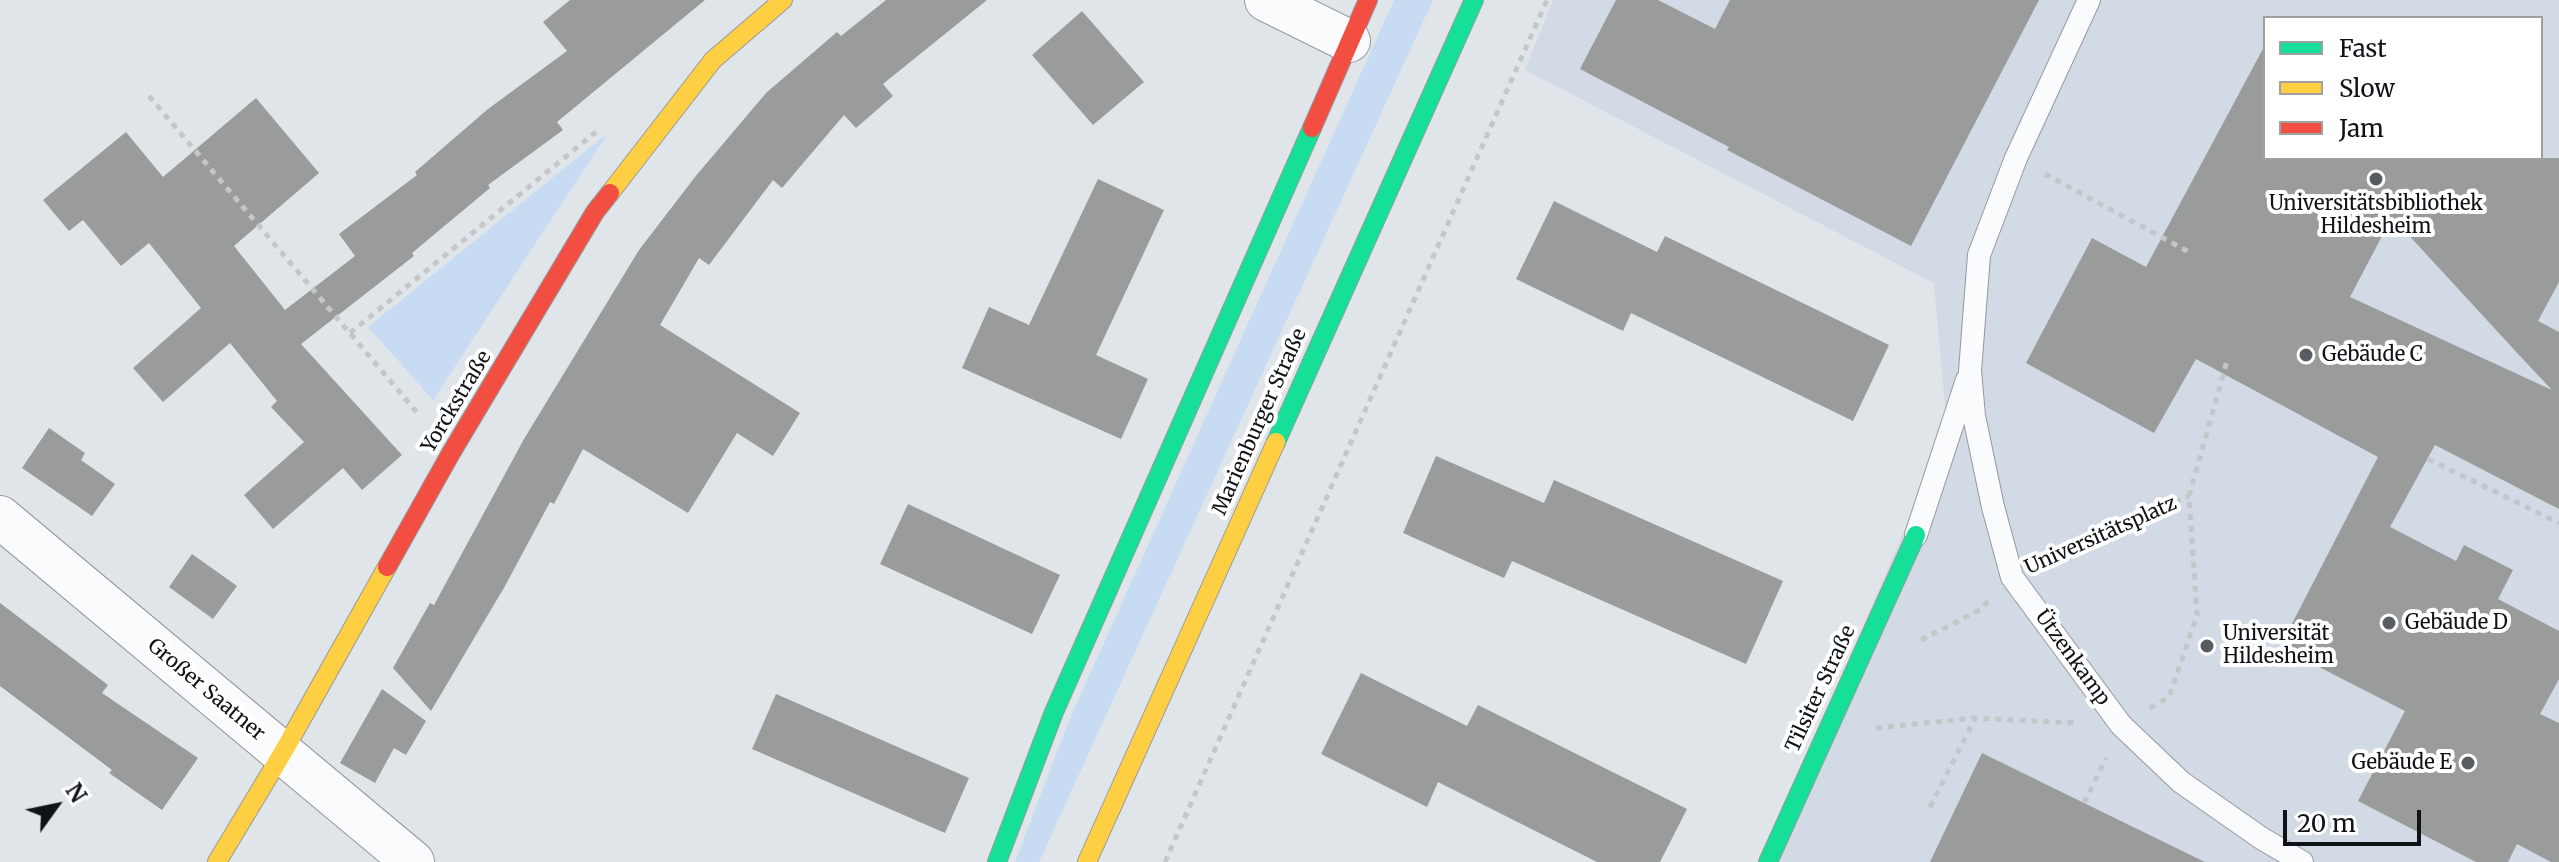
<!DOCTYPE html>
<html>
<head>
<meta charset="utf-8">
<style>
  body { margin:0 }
  #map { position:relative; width:2559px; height:862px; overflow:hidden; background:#e0e5ea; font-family:Merriweather,serif }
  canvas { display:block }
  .legend { position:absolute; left:2263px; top:16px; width:280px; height:144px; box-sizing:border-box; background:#fff; border:2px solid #9fa0a2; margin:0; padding:10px 14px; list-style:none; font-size:24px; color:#0f1216 }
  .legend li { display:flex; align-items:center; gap:16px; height:40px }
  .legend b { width:40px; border:2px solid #9fa0a2 }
  .north { position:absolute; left:16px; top:766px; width:80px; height:80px; -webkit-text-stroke:6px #fff; paint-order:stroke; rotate:57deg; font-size:22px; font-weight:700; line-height:32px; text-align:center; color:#0f1216 }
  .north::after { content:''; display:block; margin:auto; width:28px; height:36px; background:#0f1216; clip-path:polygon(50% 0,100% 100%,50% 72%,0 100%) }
  .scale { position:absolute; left:2283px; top:810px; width:138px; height:36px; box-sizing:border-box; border:4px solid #0f1216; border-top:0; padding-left:10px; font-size:24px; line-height:28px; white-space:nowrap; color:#0f1216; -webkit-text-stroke:6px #fff; paint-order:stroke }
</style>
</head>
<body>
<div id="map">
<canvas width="2559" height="862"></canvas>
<ul class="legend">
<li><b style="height:10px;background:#16e098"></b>Fast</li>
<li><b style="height:10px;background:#ffcf43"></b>Slow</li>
<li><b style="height:10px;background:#f24e42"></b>Jam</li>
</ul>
<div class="north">N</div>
<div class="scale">20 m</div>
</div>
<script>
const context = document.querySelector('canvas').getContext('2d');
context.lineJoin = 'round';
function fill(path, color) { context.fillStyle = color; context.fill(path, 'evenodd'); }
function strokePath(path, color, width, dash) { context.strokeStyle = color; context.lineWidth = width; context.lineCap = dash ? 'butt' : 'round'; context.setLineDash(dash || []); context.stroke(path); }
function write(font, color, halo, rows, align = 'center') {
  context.font = font + ' Merriweather,serif'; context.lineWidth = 8; context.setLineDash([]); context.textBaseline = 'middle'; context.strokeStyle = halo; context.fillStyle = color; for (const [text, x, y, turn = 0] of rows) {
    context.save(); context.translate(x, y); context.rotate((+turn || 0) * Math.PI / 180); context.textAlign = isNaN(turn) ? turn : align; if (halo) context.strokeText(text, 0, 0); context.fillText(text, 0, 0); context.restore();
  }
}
const built = new Path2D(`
  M1553,0H2559V862H1763L1947,429L1934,283L1525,70ZM2265,18H2541V158H2265Z`);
const green = new Path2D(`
  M1394,0H1433L1039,862H1015L1070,718Z
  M608,133L433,400L368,327Z`);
const building = new Path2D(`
  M570,0H705L557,122L563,130L488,185L490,188L412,253L414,256L301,344L402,455L362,490L343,468L273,529L244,495L304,442L271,407L277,401L230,343L163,402L133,368L201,308L149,243L121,266L83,220L69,231L43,200L126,132L163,177L256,98L319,173L234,246L285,310L355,256L339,234L417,175L415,172L488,109L567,51L543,22Z
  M886,0H987L883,84L893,96L856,128L844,115L782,188L773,180L709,265L699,258L660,325L800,413L773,456L737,433L688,513L583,449L554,504L550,502L505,586L431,711L393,668L430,603L434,605L524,439L639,250L695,177L766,93L837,32L841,36Z
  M1616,0H1658L1715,29L1730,0H2039L1911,246L1727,150L1729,147L1580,69Z
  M1082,11L1144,82L1093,125L1032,55Z
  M2265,45V158H2559V282L2538,321L2559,332V509L2435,445L2390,527L2456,561L2464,545L2513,570L2498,599L2559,631V679L2540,714L2559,723V862H2551L2517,844L2508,862H2476L2358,801L2405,711L2280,647L2378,457L2196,359L2154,433L2026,363L2092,238L2146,267ZM2392,217L2520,356L2552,390L2350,297Z
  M1098,179L1164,210L1096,355L1148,379L1121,439L962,368L989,307L1029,325Z
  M1554,201L1657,252L1665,236L1889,345L1853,421L1631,313L1623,331L1516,279Z
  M49,428L85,453L81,460L115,484L92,516L22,468Z
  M1436,456L1544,503L1554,480L1783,581L1746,664L1512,561L1504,578L1403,533Z
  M908,504L1060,575L1032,634L880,564Z
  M192,554L237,586L213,619L169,587Z
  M0,603L108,685L102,693L198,758L162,810L109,773L112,770L0,686Z
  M1361,673L1467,726L1478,705L1687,809L1660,862H1597L1438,782L1427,807L1321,754Z
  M382,689L426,721L406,755L394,748L375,783L340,763Z
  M776,694L969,778L945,833L752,749Z
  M1982,753L2084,803L2205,862H1930Z`);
const path = new Path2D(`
  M149,96L420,416
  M2045,174L2189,252
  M350,333L596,132
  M2428,459L2559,523
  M2044,562L2189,496
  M1921,640L1980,610L1988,601
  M2150,708L2169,697L2197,615L2189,496L2227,361
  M1876,728L1975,718L2077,723
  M2084,803L2106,758
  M1930,807L1975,719
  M1165,862L1547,0`);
const lane = new Path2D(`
  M2089,0L2016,158L1979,255L1970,371L1974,416L1993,507L2012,577L2121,725L2181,782L2261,838L2302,862
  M1916,535L1967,380`);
const street = new Path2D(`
  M1266,0L1349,41
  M0,517L413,862`);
const fast = new Path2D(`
  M1276,442L1474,0
  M997,862L1054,712L1312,128
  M1768,862L1916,535`);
const slow = new Path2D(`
  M610,193L713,60L783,0
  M217,862L282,754L387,567
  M1087,862L1276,442`);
const jam = new Path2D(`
  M1312,128L1368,0
  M387,567L451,453L595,212L610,193`);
const markers = [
  [2376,179,8,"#585c60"],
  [2306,355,8,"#585c60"],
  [2389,623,8,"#585c60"],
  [2207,646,8,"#585c60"],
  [2468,763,8,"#585c60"]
];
const poiNames = [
  ["Universitätsbibliothek",2376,204,"center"],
  ["Hildesheim",2376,227,"center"],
  ["Gebäude C",2322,355],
  ["Gebäude D",2405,623],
  ["Universität",2223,634],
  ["Hildesheim",2223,657],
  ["Gebäude E",2452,763,"right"]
];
const streetNames = [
  ["Yorckstraße",457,402,-59],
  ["Marienburger Straße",1260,422,-66],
  ["Universitätsplatz",2101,536,-24],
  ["Ützenkamp",2072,658,54],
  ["Tilsiter Straße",1821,689,-65],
  ["Großer Saatner",206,690,40]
];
fill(built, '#d1dae5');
fill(green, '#c7dcf2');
fill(building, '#9a9b9b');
strokePath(lane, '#96999d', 24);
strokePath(street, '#96999d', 44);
strokePath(fast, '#96999d', 20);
strokePath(slow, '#96999d', 20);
strokePath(jam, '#96999d', 20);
strokePath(path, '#c4c6c8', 5, [6, 6]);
strokePath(lane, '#fafbfc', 22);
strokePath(street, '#fafbfc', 42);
strokePath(fast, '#16e098', 18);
strokePath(slow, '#ffcf43', 18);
strokePath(jam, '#f24e42', 18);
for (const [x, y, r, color] of markers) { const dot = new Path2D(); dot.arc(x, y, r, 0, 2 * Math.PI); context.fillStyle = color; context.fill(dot); strokePath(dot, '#fff', 3); }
write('20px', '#0f1216', '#fff', poiNames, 'left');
write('20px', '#0f1216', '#fff', streetNames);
</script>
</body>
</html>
